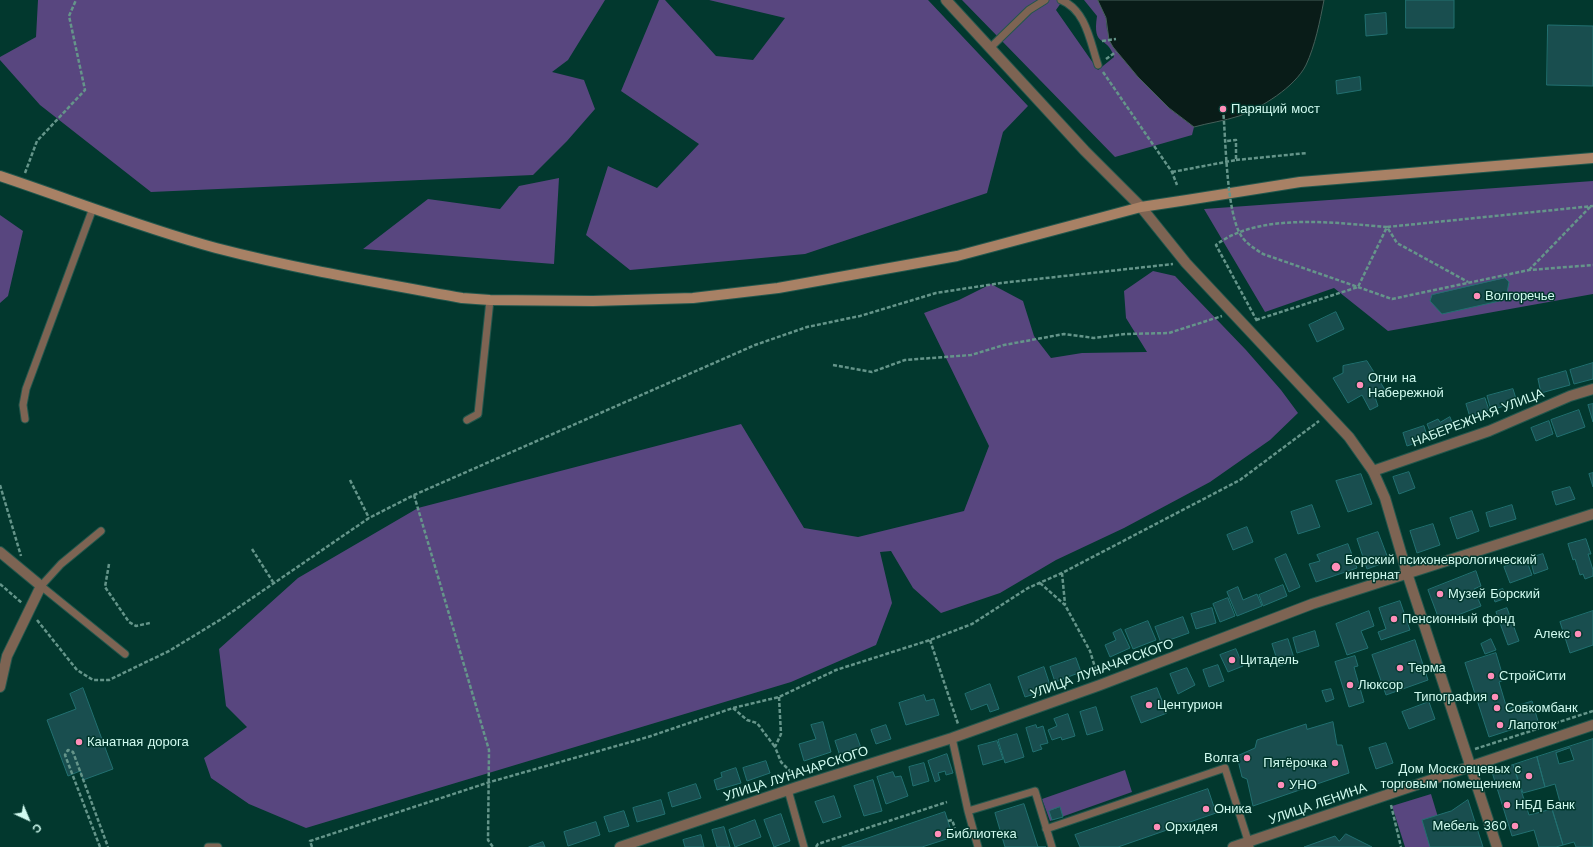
<!DOCTYPE html>
<html>
<head>
<meta charset="utf-8">
<style>
  body { margin:0 }
  #map { position:relative; width:1593px; height:847px; overflow:hidden; background:#02382e; font-family:"Work Sans",sans-serif }
  canvas { display:block }
  .north { position:absolute; left:8px; top:799px; width:40px; height:40px; -webkit-text-stroke:3px #02382e; paint-order:stroke; rotate:136deg; font-size:11px; font-weight:700; line-height:16px; text-align:center; color:#d1fbf0 }
  .north::after { content:''; display:block; margin:auto; width:14px; height:18px; background:#d1fbf0; clip-path:polygon(50% 0,100% 100%,50% 72%,0 100%) }
</style>
</head>
<body>
<div id="map">
<canvas width="1593" height="847"></canvas>
<div class="north">С</div>
</div>
<script>
const context = document.querySelector('canvas').getContext('2d');
context.lineJoin = 'round';
function fill(path, color) { context.fillStyle = color; context.fill(path, 'evenodd'); }
function strokePath(path, color, width, dash) { context.strokeStyle = color; context.lineWidth = width; context.lineCap = dash ? 'butt' : 'round'; context.setLineDash(dash || []); context.stroke(path); }
function write(font, color, halo, rows, align = 'center') {
  context.font = font + ' "Work Sans",sans-serif'; context.lineWidth = 3; context.setLineDash([]); context.textBaseline = 'middle'; context.strokeStyle = halo; context.fillStyle = color; for (const [text, x, y, turn = 0] of rows) {
    context.save(); context.translate(x, y); context.rotate((+turn || 0) * Math.PI / 180); context.textAlign = isNaN(turn) ? turn : align; if (halo) context.strokeText(text, 0, 0); context.fillText(text, 0, 0); context.restore();
  }
}
const green = new Path2D(`
  M38,0H605L568,60L552,72L584,80L595,109L567,141L533,175L151,192L40,105L0,60V57L36,37Z
  M659,0H665L716,56L753,60L785,18L709,0H928L1028,106L1003,132L987,193L805,254L630,270L586,235L608,166L657,188L699,144L621,91Z
  M962,0H1063L1056,10L1098,70L1114,57C1107,34 1092,49 1097,16L1084,0H1098L1106,18L1107,30L1138,77L1169,108L1194,127L1192,135L1115,157Z
  M559,178L554,264L363,249L428,199L500,209L519,186Z
  M1593,181V294L1388,331L1334,288L1265,312L1204,209Z
  M0,215L23,231L8,296L0,303Z
  M1153,271L1175,276L1246,350L1281,390L1298,413L1270,440L1210,482L1124,528L1056,560L1000,593L941,613L913,588L891,551L880,552L892,603L876,645L791,682L306,828L249,804L211,778L204,758L247,727L226,706L219,649L298,578L418,508L741,424L804,528L858,537L964,511L989,446L924,313L959,300L991,284L1023,301L1034,336L1051,358L1082,353L1147,352L1126,318L1124,291Z
  M1125,770L1132,792L1050,821L1042,799Z
  M1431,794L1447,847H1405L1392,806Z`);
const water = new Path2D(`
  M1098,0H1324C1320,21 1315,46 1306,65C1295,87 1261,108 1239,116C1224,121 1208,123 1194,127L1169,108L1138,77L1113,47L1109,40L1106,18Z`);
const building = new Path2D(`
  M1406,0H1454V28H1406Z
  M1386,13L1387,34L1366,36L1365,15Z
  M1548,25L1593,26V86L1547,85Z
  M1360,77L1361,90L1337,94L1336,81Z
  M1505,278L1509,282L1506,298L1504,300L1442,314L1430,301L1432,295Z
  M1336,312L1344,329L1317,342L1309,325Z
  M1367,361L1387,393L1375,397L1378,406L1370,410L1362,395L1348,403L1333,378L1343,373V366Z
  M1593,363V379L1574,384L1570,370Z
  M1566,371L1570,385L1541,393L1538,379Z
  M1513,389L1517,402L1491,410L1487,396Z
  M1485,398L1489,410L1470,417L1466,404Z
  M1593,404V422L1588,405Z
  M1579,410L1585,427L1557,437L1551,420Z
  M1450,417L1454,427L1443,432L1444,434L1433,438L1427,424L1438,419L1440,422Z
  M1549,421L1553,434L1536,441L1531,428Z
  M1424,426L1428,439L1407,446L1403,433Z
  M1409,472L1415,488L1399,494L1393,477Z
  M1593,473V487L1589,474Z
  M1361,474L1372,504L1348,512L1336,481Z
  M1570,487L1575,499L1556,505L1552,492Z
  M1312,505L1320,527L1298,534L1291,512Z
  M1512,505L1516,519L1490,527L1486,513Z
  M1472,511L1479,531L1457,539L1450,518Z
  M1433,524L1440,545L1417,553L1410,531Z
  M1247,527L1253,542L1233,550L1227,535Z
  M1378,532L1389,561L1367,569L1357,539Z
  M1586,539L1591,554H1588L1593,570V576L1585,579L1583,574L1580,575L1575,559L1573,560L1568,544Z
  M1348,544L1357,568L1316,582L1309,564L1320,561L1317,555Z
  M1286,554L1300,587L1289,592L1275,559Z
  M1543,554L1548,569L1534,574L1530,558Z
  M1526,559L1532,575L1510,583L1504,567Z
  M1476,571L1481,586L1474,589L1481,606L1440,622L1428,590Z
  M1283,585L1287,596L1263,606L1259,595Z
  M1238,587L1243,600L1257,594L1262,606L1237,616L1227,592Z
  M1503,589L1506,598L1495,602L1492,592Z
  M1228,598L1235,616L1220,622L1213,604Z
  M1400,601L1410,630L1381,640L1378,632L1386,629L1379,608Z
  M1212,608L1216,623L1196,629L1191,614Z
  M1507,608L1519,641L1508,645L1496,612Z
  M1369,611L1374,626L1361,631L1368,648L1347,655L1336,624Z
  M1593,611V645L1570,653L1560,622Z
  M1183,617L1189,633L1161,643L1155,627Z
  M1148,621L1156,640L1133,649L1125,630Z
  M1121,629L1130,648L1110,657L1105,645L1116,640L1113,633Z
  M1315,631L1319,646L1297,653L1293,638Z
  M1288,639L1295,661L1279,666L1272,644Z
  M1491,639L1496,650L1485,654L1481,644Z
  M1415,640L1428,680L1386,695L1372,655Z
  M1236,649L1243,666L1228,672L1220,655Z
  M1496,653L1504,680L1499,682L1507,709L1532,701L1538,721L1489,737L1465,663Z
  M1355,656L1358,666L1354,667L1364,702L1349,707L1335,662Z
  M1076,658L1081,672L1055,682L1050,667Z
  M1218,665L1224,681L1209,687L1203,670Z
  M1044,667L1050,685L1040,689L1041,692L1025,697L1018,677Z
  M1187,668L1195,685L1178,694L1170,674Z
  M990,684L999,709L990,712L987,704L971,710L965,694Z
  M83,688L113,769L83,780L80,771L68,776L47,720L76,709L70,694Z
  M1157,688L1167,713L1141,723L1131,697Z
  M1331,689L1334,699L1326,702L1322,691Z
  M924,695L926,701L934,699L939,715L906,725L899,703Z
  M1429,702L1435,719L1409,729L1402,712Z
  M1096,707L1103,730L1087,735L1080,712Z
  M1068,714L1075,736L1062,740L1061,737L1052,740L1048,730L1057,726L1054,719Z
  M823,722L831,752L804,761L799,744L816,739L811,725Z
  M1333,722L1337,745H1342L1349,773L1253,806L1247,779L1242,777L1237,756L1255,748L1257,740L1306,724L1307,729Z
  M886,725L891,739L876,744L871,730Z
  M1036,725L1037,728L1043,726L1048,743L1040,745L1042,749L1033,752L1026,728Z
  M856,734L861,748L840,756L835,741Z
  M1017,734L1024,757L1005,763L998,740Z
  M1593,739V847H1576L1574,842L1563,845L1552,809L1561,806L1555,784L1545,787L1537,757Z
  M997,741L1003,759L983,765L978,746Z
  M1386,743L1393,763L1376,769L1369,748Z
  M1570,748L1574,760L1559,764L1556,753Z
  M947,754L953,773L946,775L945,771L938,773L940,780L935,782L928,761Z
  M1537,757L1545,787L1523,793L1513,765Z
  M766,761L770,773L747,781L743,768Z
  M924,763L929,781L913,786L909,767Z
  M1513,765L1529,815L1552,809L1563,845L1556,847H1539L1534,830L1512,836L1492,772Z
  M736,768L741,783L717,790L714,780L722,777L721,773Z
  M893,772L895,777L901,776L908,796L886,804L877,777Z
  M873,780L882,811L864,816L854,786Z
  M696,784L701,798L672,807L668,793Z
  M1208,789L1216,813L1118,847H1080L1075,835Z
  M834,796L841,817L823,823L815,802Z
  M661,800L665,814L637,822L633,808Z
  M1468,800L1483,847H1430L1422,820L1451,811Z
  M1024,804L1038,847H1046H1005L995,813Z
  M1060,807L1063,817L1052,820L1049,811Z
  M624,811L629,826L609,832L604,817Z
  M945,812L953,837L922,847H842Z
  M781,814L790,841L774,847L764,820Z
  M755,820L761,837L735,847L729,830Z
  M596,822L600,835L568,846L564,832Z
  M724,827L730,847H717L712,830Z
  M1346,834L1372,847H1304L1335,836L1339,841Z
  M701,835L704,847H685L683,840Z
  M543,842L545,847H529Z`);
const path = new Path2D(`
  M1102,41L1116,39
  M1106,59L1116,52
  M1103,72L1172,172L1177,185
  M1236,160L1307,153
  M1172,172L1236,160V140L1226,141
  M25,173L37,141L85,90L69,16L76,0
  M1529,270L1591,206
  M1358,287L1392,299L1529,270L1593,265
  M1256,320L1358,287L1387,227L1593,206
  M1257,321L1216,245C1259,212 1336,223 1387,227L1397,243L1468,282
  M833,365L872,372L905,360L971,355L1004,345L1064,334L1094,338L1126,334L1169,333L1222,316
  M350,480L369,518
  M0,485L21,556
  M414,495L489,750L488,840L493,847
  M252,549L273,582
  M109,564L105,587L129,622L136,626L150,623
  M1062,573L1065,604
  M1040,583L1065,605L1090,651L1097,674
  M0,584L22,603
  M37,620L77,670L93,680H109L169,651L223,618L369,518L414,495L755,345L807,327L860,316L936,293L1001,283L1173,264
  M930,640L958,724
  M779,697L781,734L775,747L781,762L790,771L793,777
  M733,708L747,720L757,723L775,747
  M1475,749L1593,711
  M1391,805L1401,847
  M948,821L952,820L955,828
  M100,847L65,755L68,750L73,752L108,847
  M312,847L310,841L490,782L648,737L733,708L779,697L836,670L930,640L972,624L1028,588L1062,573L1240,480L1319,421
  M816,847L818,844L947,802`);
const service = new Path2D(`
  M1061,0C1086,10 1090,41 1098,65
  M990,48L1029,10L1045,0
  M25,419L23,405L26,389L93,208
  M467,420L478,414L490,300
  M101,531L61,564L41,586L125,654
  M952,738L968,811L978,847
  M788,790L804,847
  M968,811L1035,791L1052,847
  M1046,829L1225,768L1250,847
  M208,847H218`);
const minor = new Path2D(`
  M946,0L1085,151L1141,207
  M1373,471L1489,431L1570,396L1593,389
  M0,552L41,586L7,656L0,687
  M620,847L797,787L952,738L1100,685L1312,604L1593,514
  M1233,847L1593,725`);
const tertiary = new Path2D(`
  M1141,207L1186,263L1349,437L1373,471L1385,498L1407,573L1497,847`);
const secondary = new Path2D(`
  M0,176C72,200 142,228 216,248C297,269 380,283 462,298L490,300L593,301L693,298L778,288L957,256L1141,207L1187,200L1300,182L1593,158`);
const pathBridge = new Path2D(`
  M1223,109C1226,139 1226,215 1242,237C1247,244 1255,249 1263,254L1358,287`);
const markers = [
  [1223,109,4,"#ff8eb9"],
  [1477,296,4,"#ff8eb9"],
  [1360,385,4,"#ff8eb9"],
  [1336,567,5,"#ff8eb9"],
  [1440,594,4,"#ff8eb9"],
  [1394,619,4,"#ff8eb9"],
  [1578,634,4,"#ff8eb9"],
  [1232,660,4,"#ff8eb9"],
  [1400,668,4,"#ff8eb9"],
  [1491,676,4,"#ff8eb9"],
  [1350,685,4,"#ff8eb9"],
  [1495,697,4,"#ff8eb9"],
  [1149,705,4,"#ff8eb9"],
  [1497,708,4,"#ff8eb9"],
  [1500,725,4,"#ff8eb9"],
  [79,742,4,"#ff8eb9"],
  [1247,758,4,"#ff8eb9"],
  [1335,763,4,"#ff8eb9"],
  [1529,776,4,"#ff8eb9"],
  [1281,785,4,"#ff8eb9"],
  [1507,805,4,"#ff8eb9"],
  [1206,809,4,"#ff8eb9"],
  [1515,826,4,"#ff8eb9"],
  [1157,827,4,"#ff8eb9"],
  [938,834,4,"#ff8eb9"]
];
const poiNames = [
  ["Парящий мост",1231,109],
  ["Волгоречье",1485,296],
  ["Огни на",1368,378],
  ["Набережной",1368,393],
  ["Борский психоневрологический",1345,560],
  ["интернат",1345,575],
  ["Музей Борский",1448,594],
  ["Пенсионный фонд",1402,619],
  ["Алекс",1570,634,"right"],
  ["Цитадель",1240,660],
  ["Терма",1408,668],
  ["СтройСити",1499,676],
  ["Люксор",1358,685],
  ["Типография",1487,697,"right"],
  ["Центурион",1157,705],
  ["Совкомбанк",1505,708],
  ["Лапоток",1508,725],
  ["Канатная дорога",87,742],
  ["Волга",1239,758,"right"],
  ["Пятёрочка",1327,763,"right"],
  ["Дом Московцевых с",1521,769,"right"],
  ["торговым помещением",1521,784,"right"],
  ["УНО",1289,785],
  ["НБД Банк",1515,805],
  ["Оника",1214,809],
  ["Мебель 360",1507,826,"right"],
  ["Орхидея",1165,827],
  ["Библиотека",946,834]
];
const streetNames = [
  ["НАБЕРЕЖНАЯ УЛИЦА",1478,418,-21],
  ["УЛИЦА ЛУНАЧАРСКОГО",1102,669,-20],
  ["УЛИЦА ЛУНАЧАРСКОГО",796,774,-18],
  ["УЛИЦА ЛЕНИНА",1318,804,-19]
];
fill(green, '#58467f');
fill(water, '#091c18');
strokePath(water, '#455f59', 1);
fill(building, '#194e4f');
strokePath(building, '#227071', 1);
strokePath(service, '#23574d', 9);
strokePath(minor, '#23574d', 12);
strokePath(tertiary, '#23574d', 12);
strokePath(secondary, '#23574d', 12);
strokePath(path, '#65958a', 2.5, [4, 2]);
strokePath(service, '#7d6453', 7);
strokePath(minor, '#7d6453', 10);
strokePath(tertiary, '#7d6453', 10);
strokePath(secondary, '#a88165', 10);
strokePath(pathBridge, '#65958a', 2.5, [4, 2]);
for (const [x, y, r, color] of markers) { const dot = new Path2D(); dot.arc(x, y, r, 0, 2 * Math.PI); context.fillStyle = color; context.fill(dot); strokePath(dot, '#02382e', 1.5); }
write('13px', '#d1fbf0', '#02382e', poiNames, 'left');
write('13px', '#d1fbf0', '#02382e', streetNames);
</script>
</body>
</html>
